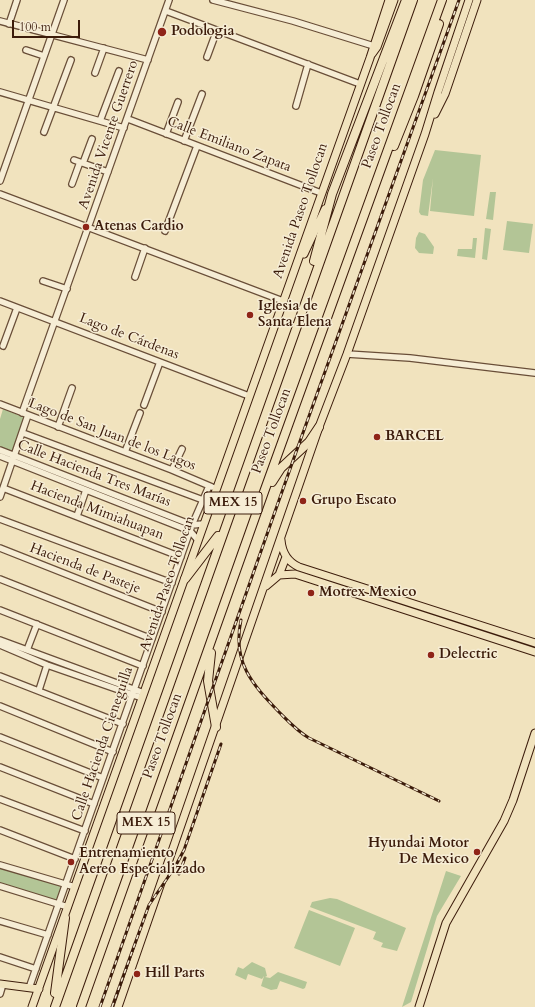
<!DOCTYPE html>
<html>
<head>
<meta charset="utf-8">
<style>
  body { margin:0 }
  #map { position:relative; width:535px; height:1007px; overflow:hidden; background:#f1e3be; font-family:Cardo,serif }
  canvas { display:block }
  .scale { position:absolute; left:12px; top:20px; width:68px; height:18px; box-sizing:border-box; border:2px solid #3c1c0b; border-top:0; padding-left:5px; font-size:12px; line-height:14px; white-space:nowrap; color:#3c1c0b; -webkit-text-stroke:3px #f6edd5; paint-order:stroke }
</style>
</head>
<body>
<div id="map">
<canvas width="535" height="1007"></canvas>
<div class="scale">100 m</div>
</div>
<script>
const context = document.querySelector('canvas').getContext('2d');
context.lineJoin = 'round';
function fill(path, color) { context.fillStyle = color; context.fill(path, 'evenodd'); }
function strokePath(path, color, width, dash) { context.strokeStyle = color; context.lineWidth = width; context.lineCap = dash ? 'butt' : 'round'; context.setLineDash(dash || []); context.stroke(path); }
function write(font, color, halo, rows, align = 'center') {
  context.font = font + ' Cardo,serif'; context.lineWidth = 3; context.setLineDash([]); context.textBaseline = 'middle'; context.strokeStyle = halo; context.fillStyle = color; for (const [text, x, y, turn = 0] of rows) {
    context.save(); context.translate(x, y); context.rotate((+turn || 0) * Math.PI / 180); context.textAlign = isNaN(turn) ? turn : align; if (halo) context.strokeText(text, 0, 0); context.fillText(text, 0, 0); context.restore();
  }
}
const green = new Path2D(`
  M435,150L481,155L474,216L430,211L433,178L428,216L421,215L419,212L423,180Z
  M490,192H496L493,220L486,219Z
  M507,221L533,224L529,253L503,250Z
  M485,228L491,229L487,260L482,259Z
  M419,232L425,234L434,247L433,254L419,253L415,248L416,238Z
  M473,238H477L475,258L457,256L458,249H472Z
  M3,409L26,418L14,452L0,447V419Z
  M0,867L63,886L58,902L0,884Z
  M446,871L461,876L437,916L411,1002L402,1007Z
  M330,898L337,899L406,928L397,951L381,947L383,943L373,939L376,932L310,907L312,902Z
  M309,910L355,928L340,966L294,948Z
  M252,962L265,968L267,976L265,977L270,978L278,972L307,982L305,988L303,989L280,981L277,989L271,990L261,986L264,976L262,979L248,974L246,980L235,975L238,967L243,969Z`);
const minor = new Path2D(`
  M213,0L293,21L377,47
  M166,11L360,84
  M0,21L148,60
  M9,24L17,0
  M26,50L44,56
  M207,57L217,30
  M95,73L104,48
  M0,92L124,128
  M296,106L308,64
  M128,119L321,193
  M100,121L119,71
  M44,132L71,60
  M166,134L178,102
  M184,141L202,94
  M74,160L108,172
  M83,163L92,139
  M0,181L64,0
  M72,184L80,162
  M0,194L283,301
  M165,231L197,146
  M135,277L145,248
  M43,281L67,289
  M0,301L249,396
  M3,346L17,308
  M347,354L410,358L535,373
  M0,404L172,470L212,487
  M144,405L160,362
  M22,413L169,0
  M58,427L72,388
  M23,433L203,500
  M0,450L192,525L203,524
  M125,452L140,413
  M0,456L190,531L197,539
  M172,470L182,449
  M3,488L181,557
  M0,497L28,415
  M77,516L86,490
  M0,519L172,583
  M0,548L162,612
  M0,579L152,639
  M0,610L143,666
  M0,640L144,693
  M0,645L47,665L142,698
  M27,650L37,624
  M0,676L123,724
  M39,690L47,665
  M0,706L113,752
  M0,737L103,778
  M0,767L94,804
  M0,799L85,831
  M0,830L75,859
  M0,865L75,887
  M0,886L68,907
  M0,921L48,935
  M0,957L36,969
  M29,988L192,525L209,486
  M0,994L3,984`);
const major = new Path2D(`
  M372,54L377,47L394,0
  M435,114L445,94L477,0
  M304,254L325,209
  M281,540C282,552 288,562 299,567L535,643
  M279,575L286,557
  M266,586L279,575L295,574L535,652
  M0,984L39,989
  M32,1007L370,58L389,0
  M118,1007L319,427L347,354L425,134L438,92L469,0
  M419,1007L446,923L504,821L513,800L535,733`);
const highway = new Path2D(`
  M394,146L414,96L439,24
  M314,261L332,194L406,0
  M272,482L281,468L309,442L319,427
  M185,579L218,536
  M211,653L208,681L216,727
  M55,993L65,918
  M55,1007L413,0
  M81,1007L264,492L442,0`);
const rail = new Path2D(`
  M241,620C232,662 252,684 279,712C288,721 297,731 309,738L439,801
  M179,874L185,858
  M100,1007L295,455L459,0
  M112,1007L149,905L175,867L184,850L221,744`);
const markers = [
  [162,32,5,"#8f2418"],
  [86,227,4,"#8f2418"],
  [250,315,4,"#8f2418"],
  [377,437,4,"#8f2418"],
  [303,501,4,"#8f2418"],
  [311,593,4,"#8f2418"],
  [431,655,4,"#8f2418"],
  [477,852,4,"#8f2418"],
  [71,862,4,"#8f2418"],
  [137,974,4,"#8f2418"]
];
const shields = [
  [233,503,58],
  [146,823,58]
];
const shieldNames = [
  ["MEX 15",233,503],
  ["MEX 15",146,823]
];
const poiNames = [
  ["Podologia",171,32],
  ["Atenas Cardio",94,227],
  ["Iglesia de",258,307],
  ["Santa Elena",258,323],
  ["BARCEL",385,437],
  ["Grupo Escato",311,501],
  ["Motrex Mexico",319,593],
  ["Delectric",439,655],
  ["Hyundai Motor",469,844,"right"],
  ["De Mexico",469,860,"right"],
  ["Entrenamiento",79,854],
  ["Aereo Especializado",79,870],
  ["Hill Parts",145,974]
];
const streetNames = [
  ["Paseo Tollocan",382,126,-70],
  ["Avenida Vicente Guerrero",109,135,-71],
  ["Calle Emiliano Zapata",229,145,21],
  ["Avenida Paseo Tollocan",301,211,-71],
  ["Lago de Cárdenas",129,337,21],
  ["Paseo Tollocan",272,431,-70],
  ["Lago de San Juan de los Lagos",112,435,21],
  ["Calle Hacienda Tres Marías",94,474,21],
  ["Hacienda Mimiahuapan",97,511,21],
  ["Hacienda de Pasteje",85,569,21],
  ["Avenida Paseo Tollocan",168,584,-71],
  ["Paseo Tollocan",163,736,-70],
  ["Calle Hacienda Cieneguilla",103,744,-71]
];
fill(green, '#b3c596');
strokePath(minor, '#694e38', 8);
strokePath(major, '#3c1c0b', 9);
strokePath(highway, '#3c1c0b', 10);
strokePath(minor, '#f6edd5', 5.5);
strokePath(major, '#f1e3be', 7);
strokePath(highway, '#f1e3be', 8);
strokePath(rail, '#3c1c0b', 3);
strokePath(rail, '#f6edd5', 1.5, [4.5]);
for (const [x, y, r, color] of markers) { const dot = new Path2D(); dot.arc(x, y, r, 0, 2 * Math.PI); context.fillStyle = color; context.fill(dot); strokePath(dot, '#f6edd5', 1.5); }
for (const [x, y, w] of shields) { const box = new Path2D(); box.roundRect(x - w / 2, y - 11, w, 22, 3); context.fillStyle = '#f6edd5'; context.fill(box); strokePath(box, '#3c1c0b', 1); }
write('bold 13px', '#3c1c0b', null, shieldNames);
write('bold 14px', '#3c1c0b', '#f6edd5', poiNames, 'left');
write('14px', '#3c1c0b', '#f6edd5', streetNames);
</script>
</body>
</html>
